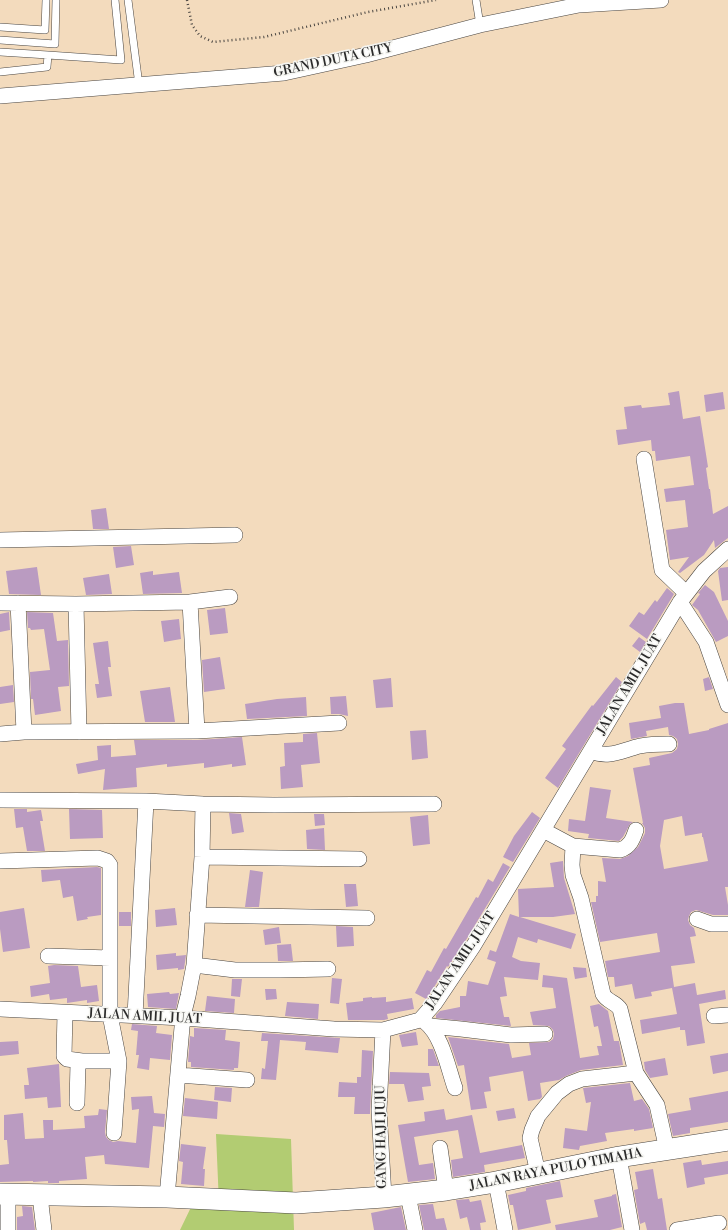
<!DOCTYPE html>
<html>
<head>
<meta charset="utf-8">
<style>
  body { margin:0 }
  canvas { display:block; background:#f3dbbd }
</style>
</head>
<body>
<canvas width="728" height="1230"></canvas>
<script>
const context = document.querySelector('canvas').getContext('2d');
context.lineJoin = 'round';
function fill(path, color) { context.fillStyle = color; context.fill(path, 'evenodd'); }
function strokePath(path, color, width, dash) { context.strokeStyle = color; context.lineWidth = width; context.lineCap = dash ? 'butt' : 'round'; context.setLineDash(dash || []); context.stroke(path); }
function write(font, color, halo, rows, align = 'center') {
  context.font = font + ' "Libre Bodoni",serif'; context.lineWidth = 3; context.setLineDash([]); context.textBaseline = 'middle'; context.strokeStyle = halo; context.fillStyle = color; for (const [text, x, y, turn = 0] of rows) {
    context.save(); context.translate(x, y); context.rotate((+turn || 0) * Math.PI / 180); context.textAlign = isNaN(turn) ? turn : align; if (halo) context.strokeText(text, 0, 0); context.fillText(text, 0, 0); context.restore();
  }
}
const green = new Path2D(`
  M216,1134L291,1139L294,1230H180L194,1201L219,1204Z`);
const building = new Path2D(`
  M679,391L683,419L700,416L708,467L706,468L709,489H710L713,514L728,506V538L715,548L714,540L704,555L680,573L678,572L689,557L670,560L666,530L688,527L685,500L666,502L664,489L694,485L690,456L656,461L655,451H652L651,440L618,445L616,430L627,429L624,407L641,405L642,408L670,405L668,393Z
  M723,392L725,409L706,412L704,395Z
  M106,508L109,529H93L91,510Z
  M131,546L134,565L116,568L113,547Z
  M37,567L41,595L9,594L6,571Z
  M728,567V600L722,601L718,571L720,568Z
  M153,571V575L179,572L182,593L143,594L140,573Z
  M109,574L112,594L86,595L83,578Z
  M705,585L714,592L728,621V636L716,642L698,610L692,605L700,594L698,593Z
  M667,588L674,594L647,639L629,626L639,612L644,615L655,600L657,602Z
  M225,608L228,633L210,635L207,610Z
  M9,612L10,630L0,632V614Z
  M27,612L53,613L57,641L68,640L69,686L58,687L61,711L35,715L33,699H31L30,672L50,670L44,629L31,630L30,628H28Z
  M179,619L181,639L164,642L161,621Z
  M639,637L646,642L640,652L632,646Z
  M108,641L111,667H108L112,696L97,698L95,684H99L93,643Z
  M220,657L225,689L204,692L202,660Z
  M616,677L622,682L558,788L545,778L566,749L562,746L592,705L593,706Z
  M709,677L713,689L705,691L703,679Z
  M391,678L393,707L376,708L373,680Z
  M13,685L14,702L0,704V687Z
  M170,687L175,722H145L140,691Z
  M346,696L348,716L339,714H331L330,697Z
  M306,697L307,716L247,719L245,704L277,699Z
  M675,703H684L689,734L709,730V729L728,723V887H725L728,905V915H713L696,910L691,912L689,916L688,920L690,925L694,928L696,936L690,937L695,963L671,966L674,987L695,983L697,995L725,990L726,999L699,1004L705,1043L687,1046L685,1030H680V1027L642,1034L640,1020L677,1014L672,988L651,992L652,996L635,999L632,984L615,987L614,977H608L605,961L660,952L657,933L600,942L591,902H596V896H598V881L606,882L602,858L620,859L628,856L638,847L645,833V828L642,823H643L633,768L650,765L649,758L672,753L677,749L678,744L677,739L673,736L669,735L668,727L646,731L647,736L631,739L629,723L661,718L659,706ZM682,816L685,836L702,833V837H703L708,861L664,869L660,846L664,820Z
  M426,730L428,758L412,760L410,731Z
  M317,733L320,763L301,765L303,787L281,789L280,767L285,766L284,743L303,742V734Z
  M242,737L246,765L232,767V764L204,768V763L167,767V764L136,768L137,787L103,790L105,769L78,774L76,764L98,760L97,746L111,745V757L136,755L134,740H198Z
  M590,787L611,790L606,818L633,822L630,824L623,837L619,841L588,838L589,834L568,831L569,819L585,821Z
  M14,809H27V812L41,810L43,821H40L45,851H27L23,827L16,828Z
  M69,809L102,810L103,838L70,839Z
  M532,812L540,818L513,862L503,857L514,836Z
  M229,813L241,814L244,832L232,834Z
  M314,814H324L325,825L315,826Z
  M428,815L430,844L413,846L410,817Z
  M324,828L325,850L307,849L306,830Z
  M563,861L564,878L575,914L553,917H520L576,934L571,949L538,939L537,943L518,937L512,957L521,961L540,963L538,980L504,977L507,996L500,997L504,1017H509L511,1026L436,1018V1015L440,1011L460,1007V996H466L468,981L488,985L496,962L487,959L490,950L496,952L510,914L519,917L518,889L554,887L550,863Z
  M503,863L510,867L466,940L448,967L447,966L428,997L426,999L415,993L427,970L431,972L444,948L446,949L476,897L478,898L488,879L493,882Z
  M97,867L101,868V915L87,917L88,919L77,921L73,896L63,898L60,880L42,882L41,870Z
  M250,870L263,872L259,907H245Z
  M344,884H356L358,906L346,907Z
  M24,908L30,948L3,952L0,929V912Z
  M175,908L177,925L156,927L155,910Z
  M119,912H131V926H119Z
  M336,926L353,927L354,946L337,947Z
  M279,927L281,943L265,945L263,930Z
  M291,944L293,961H278L277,945Z
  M176,953V956L186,955L184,969L178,970V968L157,970L156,955Z
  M54,965L78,966L81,987L97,985L99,1001L87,1003V1000L67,1003V998L50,1000L49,994L31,997L30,986L50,983L48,966Z
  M573,967L586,968L587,977L575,979Z
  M543,975L567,978L580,1058L599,1055L597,1046H602L598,1026L594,1027L590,1006L599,1004L608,1011L614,1041H619L623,1065L581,1070L566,1076L559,1080L540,1083L542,1097L540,1099L528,1101L523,1071L489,1077L491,1091L484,1092L487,1108L471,1110L464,1065L458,1066L448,1037L509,1044L512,1058L531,1055L529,1043L549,1042L553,1039L554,1034L553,1030L549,1026L533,1025L530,1012L556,1008L553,988L542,987Z
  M332,978L342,979L339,1004L330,1003Z
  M232,979H242L240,997L231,996Z
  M265,989H276L277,999L266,1000Z
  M169,992L170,994L179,993L176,1009L148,1007L147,994Z
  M207,996L235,999L234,1013L205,1011Z
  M372,997V998L386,997V1002L412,998L414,1009L387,1014L388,1019L384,1020H348L346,1003L363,1001V998Z
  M287,1002L319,1004L318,1019L285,1016Z
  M132,1024L157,1026L156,1033L172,1035L170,1060L150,1058L149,1070L137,1068L139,1055H136L138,1031L131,1030Z
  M194,1028L226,1030L225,1040L240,1042L238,1068H234V1070L191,1067V1062H188L190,1036L194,1037Z
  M416,1032L418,1045L402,1047L399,1035Z
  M262,1033L340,1038L338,1053L305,1050L306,1042L280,1040L276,1080L261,1079L262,1068L265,1069L268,1041H261Z
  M18,1041L19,1054L0,1056V1042Z
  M428,1049H433L439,1066H428Z
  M362,1050L373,1051L370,1114H354L355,1097H338L339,1082L357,1083V1077H361Z
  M728,1053V1071L713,1074L710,1056Z
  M665,1058L668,1075L650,1078L645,1070L644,1062Z
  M59,1064L61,1107L48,1108L47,1097L25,1099L24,1085H29L27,1068Z
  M390,1072L429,1073L431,1086L422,1087L424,1100L408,1102L404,1084H389Z
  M630,1083L634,1101L642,1099L649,1109L653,1128L634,1131V1129L605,1133L607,1141L580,1146L579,1150L563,1148L565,1128L587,1131L591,1102L586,1103L583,1088Z
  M215,1087L232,1088L231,1102L214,1100Z
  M728,1091V1122L690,1128V1133L673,1136L668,1114L691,1110L689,1098Z
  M152,1096L154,1113L165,1114L164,1127L153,1126L149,1168L105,1164L104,1155L85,1157L87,1179L59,1181V1183H48V1181L33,1182V1181L0,1182V1165L9,1164L7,1140H4V1115L23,1113L25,1139L44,1138L43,1120H53V1130L85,1128L84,1116L98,1115L99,1109L107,1110L105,1132L106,1137L109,1140L113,1142L118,1141L136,1143L139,1109L132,1110L131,1097Z
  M185,1098L218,1102L217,1119L183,1116Z
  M514,1108L516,1118L498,1121L496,1111Z
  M444,1109L446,1120L472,1115L480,1153L522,1145L525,1158L484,1165L485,1172L453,1177L451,1160L463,1158L458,1130L414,1137L419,1165L433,1163L435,1179L408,1182L398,1125L425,1121L424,1112Z
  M181,1144L206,1147L203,1169H205L204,1186L181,1184L183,1162L179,1161Z
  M701,1160L702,1165L728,1161V1174L704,1178L705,1184L687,1188L683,1163Z
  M653,1169L658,1199L662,1198L667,1230H647L645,1222L640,1224L634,1190L638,1189L635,1172Z
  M560,1181L563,1197L546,1200L551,1223L518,1230L513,1205H510L508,1195L526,1191V1188Z
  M616,1194L622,1227L610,1230H556L555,1225L598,1217L594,1200L612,1196V1195Z
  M469,1199L470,1202L481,1200L486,1222L480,1223L481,1230H470L467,1217L460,1219L456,1200Z
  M433,1204L436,1219L444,1218L447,1230H424L419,1205Z
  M22,1206L32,1207L35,1230H17V1217L23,1216Z
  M401,1207L406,1230H374L371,1213Z`);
const path = new Path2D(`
  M187,0L192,25L200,36L213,42L264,37L368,12L436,0`);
const lane = new Path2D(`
  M128,0L139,85
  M476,0L480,25
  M0,27L45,30L46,0
  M0,40L55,44L56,0
  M0,52L48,55
  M0,72L47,67L48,55L121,60L115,0`);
const street = new Path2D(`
  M0,96L284,73L366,55L480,25L579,5L661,0
  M644,459L662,570L686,593
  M0,540L235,535
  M190,602L230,597
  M680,602L706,642L728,705
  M0,603L76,604L190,602L197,731
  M18,603L24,732
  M76,604L79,732
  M0,734L24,732L197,731L339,723
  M591,751C609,759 622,750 640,746C650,744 660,744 669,744
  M0,800L146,801L203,804L274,805L434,804
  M543,830L573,846L572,865L573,875L581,898L603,994C607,1002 616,1002 620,1009L636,1073L657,1105L667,1150
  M573,846L620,850C630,847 633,839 636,830
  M202,857L359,859
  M0,861L98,858L107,861L110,865V1015L119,1061L114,1133
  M197,915L367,918
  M697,919L711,924H728
  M48,956L110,958
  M194,965L235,970H280L328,969
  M0,1009L183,1018L334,1029L383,1030L420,1020L435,1003L474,945L680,602L704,571L728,549
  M65,1013L64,1056L67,1059L82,1061
  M135,1016L146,801
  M714,1016L728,1015
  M425,1022C442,1035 448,1068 455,1088
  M430,1026L461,1029L511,1035L545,1034
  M383,1030L379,1110L384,1197
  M178,1075L247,1080
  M77,1103L78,1063L82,1061H119
  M440,1148L446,1190
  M619,1157L632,1230
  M538,1173L530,1138L532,1130L538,1116L557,1093L569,1084L582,1079L636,1073
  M496,1182L505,1230
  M8,1194V1230
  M408,1195L415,1230
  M40,1196L44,1230
  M167,1197L183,1016L188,996L194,965L202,857L203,804
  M677,1230L719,1223`);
const secondary = new Path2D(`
  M0,1194L167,1197L296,1203L384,1197L446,1190L496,1182L619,1157L728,1140`);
const streetNames = [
  ["GRAND DUTA CITY",333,61,-12],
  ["JALAN AMIL JUAT",630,685,-59],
  ["JALAN AMIL JUAT",461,961,-56],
  ["JALAN AMIL JUAT",145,1017,3],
  ["GANG HAJI JUJU",382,1137,-91],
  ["JALAN RAYA PULO TIMAHA",556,1170,-11]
];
fill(green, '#b2cc72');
fill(building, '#ba9bc1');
strokePath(lane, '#494541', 8);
strokePath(street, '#494541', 16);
strokePath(secondary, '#494541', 22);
strokePath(path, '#494541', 2.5, [1, 3]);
strokePath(lane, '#fff', 7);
strokePath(street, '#fff', 15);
strokePath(secondary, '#fff', 21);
write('13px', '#2b2b2b', '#f6f6f2', streetNames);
</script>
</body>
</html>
